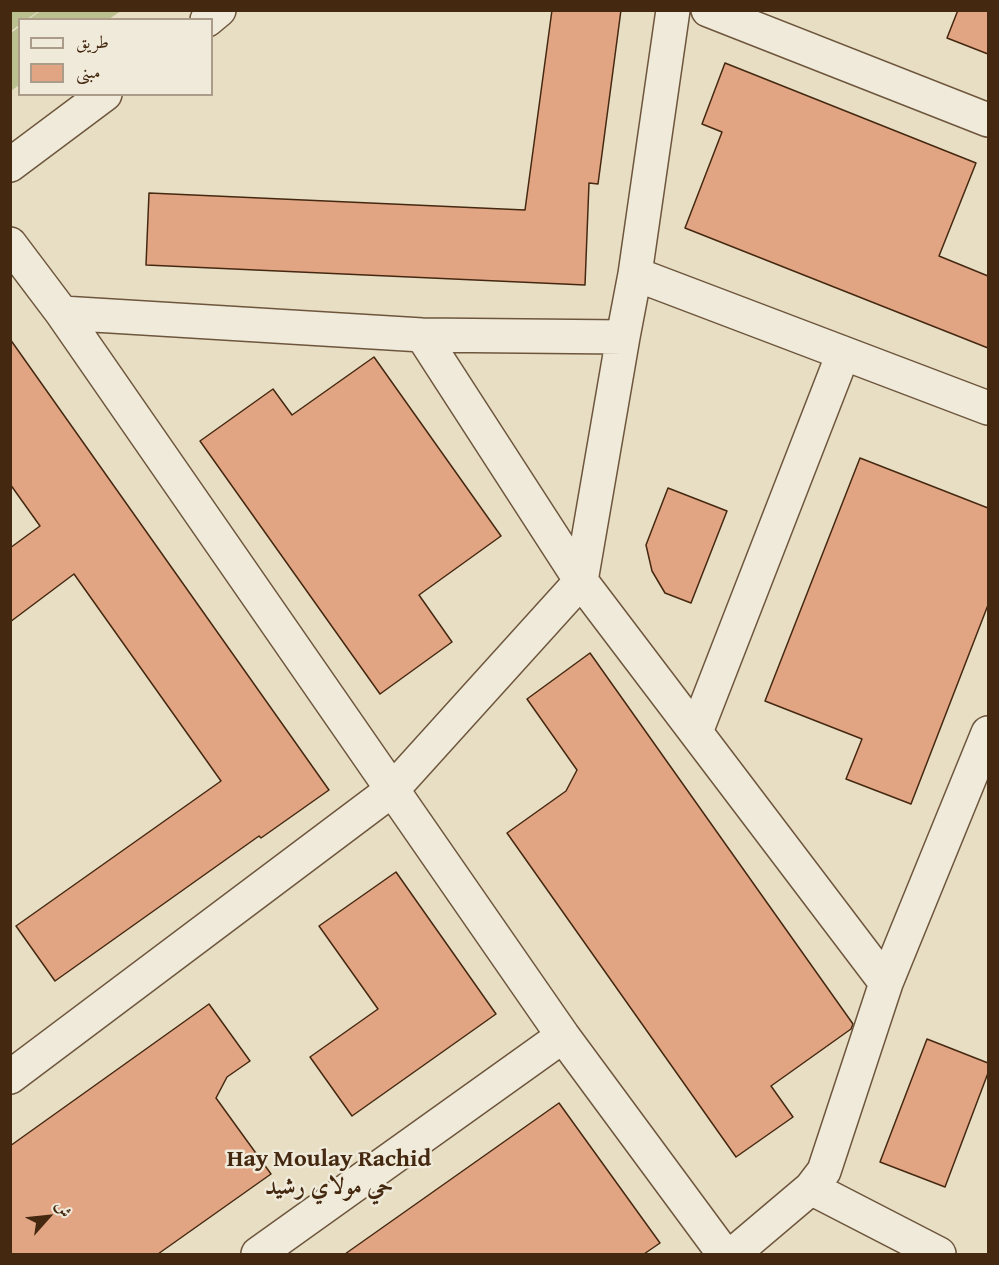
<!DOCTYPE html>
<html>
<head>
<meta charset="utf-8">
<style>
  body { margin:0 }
  #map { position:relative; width:999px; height:1265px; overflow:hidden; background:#e7dec4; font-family:"Gentium Book Plus",Amiri,serif }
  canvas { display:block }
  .frame { position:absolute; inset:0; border:12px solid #452810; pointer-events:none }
  .legend { position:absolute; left:18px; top:18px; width:195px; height:78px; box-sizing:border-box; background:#efead9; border:2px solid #ab9c89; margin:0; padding:8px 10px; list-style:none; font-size:18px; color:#452810 }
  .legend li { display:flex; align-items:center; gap:12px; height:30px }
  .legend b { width:30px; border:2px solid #ab9c89 }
  .north { position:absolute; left:18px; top:1187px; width:60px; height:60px; -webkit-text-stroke:4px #efead9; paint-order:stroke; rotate:63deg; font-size:16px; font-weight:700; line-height:24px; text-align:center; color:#452810 }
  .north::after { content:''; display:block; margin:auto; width:21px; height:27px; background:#452810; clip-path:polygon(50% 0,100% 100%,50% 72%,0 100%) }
</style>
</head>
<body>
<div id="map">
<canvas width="999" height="1265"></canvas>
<div class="frame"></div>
<ul class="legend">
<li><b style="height:8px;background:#efead9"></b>طريق</li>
<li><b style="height:16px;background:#e2a584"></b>مبنى</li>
</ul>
<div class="north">ش</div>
</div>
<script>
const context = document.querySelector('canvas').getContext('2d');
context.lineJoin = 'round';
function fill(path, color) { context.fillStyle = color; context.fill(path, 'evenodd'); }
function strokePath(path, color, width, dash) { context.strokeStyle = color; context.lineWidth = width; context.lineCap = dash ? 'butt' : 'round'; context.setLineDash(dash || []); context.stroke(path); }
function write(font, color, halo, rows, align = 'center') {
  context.font = font + ' "Gentium Book Plus",Amiri,serif'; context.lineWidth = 5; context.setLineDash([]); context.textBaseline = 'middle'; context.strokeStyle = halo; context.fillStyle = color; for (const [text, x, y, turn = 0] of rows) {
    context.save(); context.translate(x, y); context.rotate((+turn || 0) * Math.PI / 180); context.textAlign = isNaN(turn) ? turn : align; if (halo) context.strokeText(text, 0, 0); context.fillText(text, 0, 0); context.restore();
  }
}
const green = new Path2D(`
  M11,10H39V11L27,19L20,20L19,25L11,31Z
  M42,10H121V11L109,19H29Z
  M19,27V85L11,91V33Z`);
const building = new Path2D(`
  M552,10H621L598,184L589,183L585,285L146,265L149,193L525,210Z
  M958,10H988V54L947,38Z
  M725,63L976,163L939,256L988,276V348L685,228L722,132L702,124Z
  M10,339L329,790L261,838L259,836L55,981L16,926L221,781L74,574L10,622V548L40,526L10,484Z
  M374,357L501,536L419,595L452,642L380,694L200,441L273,389L292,415Z
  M860,458L988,508V605L911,804L846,779L862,739L765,701Z
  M668,488L727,511L691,603L665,593L652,571L646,545Z
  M590,653L853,1024L851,1029L771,1086L793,1117L736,1157L507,833L566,791L577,770L527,699Z
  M396,872L496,1014L352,1116L310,1057L378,1009L319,926Z
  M209,1004L250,1061L227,1077L216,1098L271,1174L158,1254H10V1146Z
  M927,1039L988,1063V1073L945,1187L880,1162Z
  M559,1103L660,1243L644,1254H345Z`);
const minor = new Path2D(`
  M708,10L988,120
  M207,20L219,10
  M10,165L105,94
  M10,244L62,313L563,1036L724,1254
  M635,274L988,408
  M62,313L422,335L623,337
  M422,335L581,581L886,983
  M696,732L843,354
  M10,1077L392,790L581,581L623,337L635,274L673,10
  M811,1188L939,1254
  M258,1254L563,1036
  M733,1254L811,1188L824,1171L886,983L988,733`);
const neighbourhoodNames = [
  ["Hay Moulay Rachid",329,1160],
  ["حي مولاي رشيد",329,1188]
];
fill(green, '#bac090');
fill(building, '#e2a584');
strokePath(building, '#452810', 1.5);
strokePath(minor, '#6e563d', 36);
strokePath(minor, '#efead9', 33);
write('bold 24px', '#452810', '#efead9', neighbourhoodNames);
</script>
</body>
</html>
